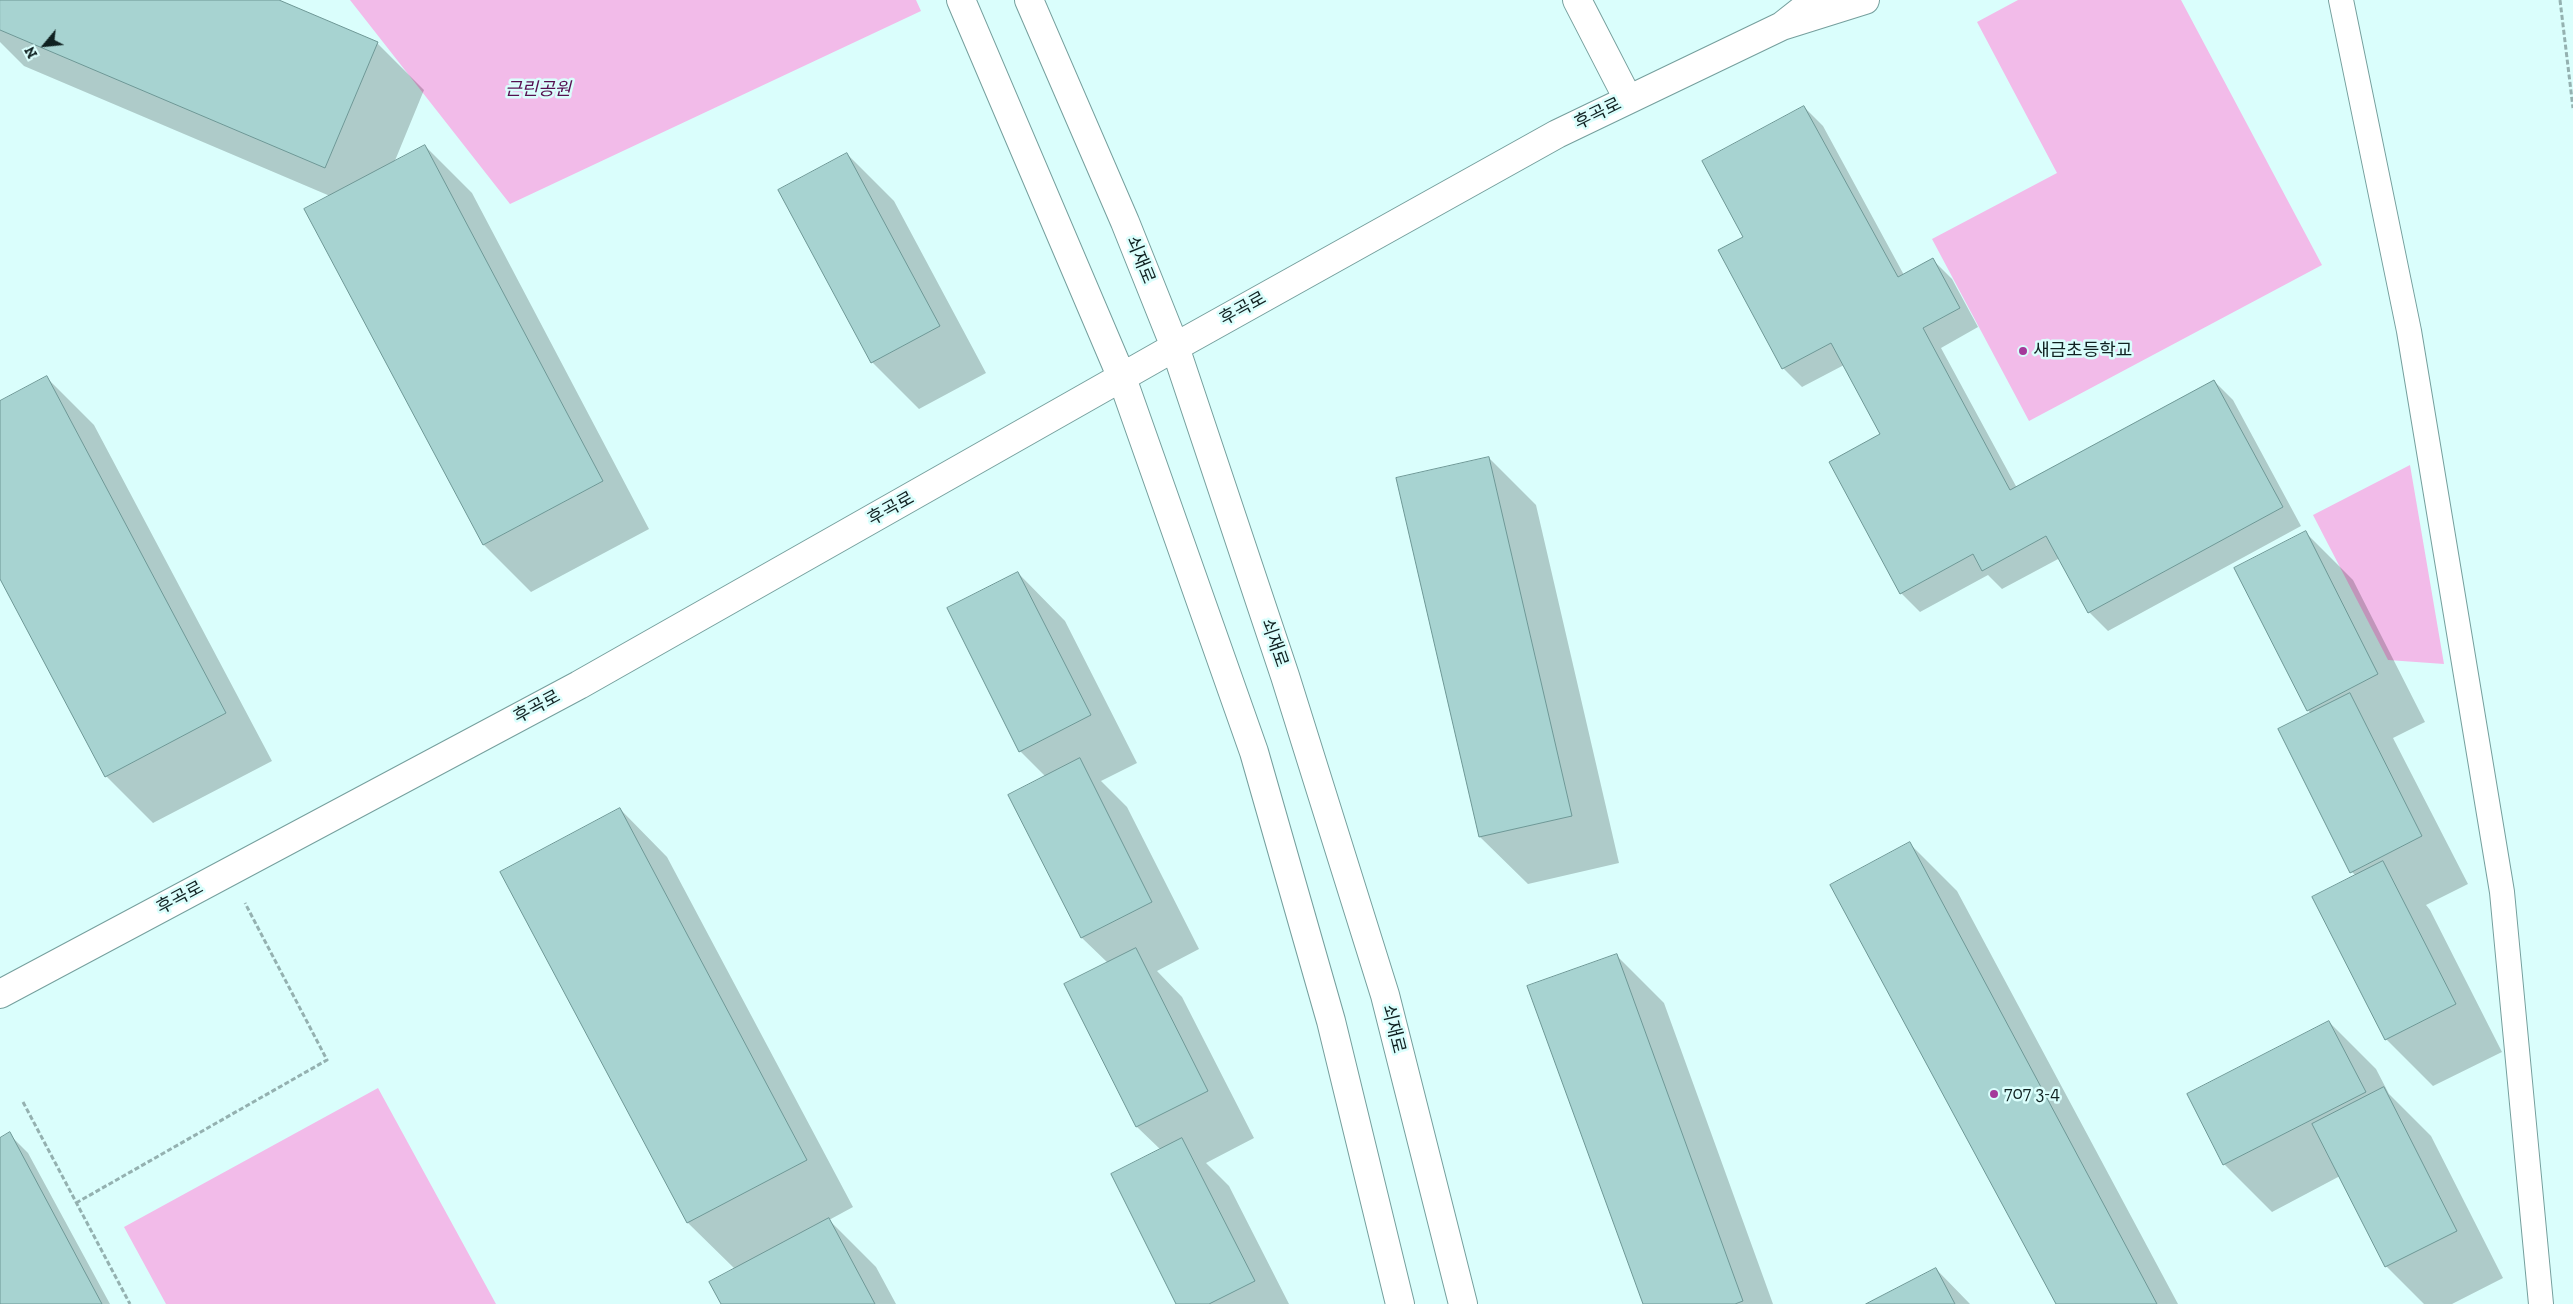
<!DOCTYPE html>
<html>
<head>
<meta charset="utf-8">
<style>
  body { margin:0 }
  #map { position:relative; width:2573px; height:1304px; overflow:hidden; background:#dafefc; font-family:"Zilla Slab",serif }
  canvas { display:block }
  .north { position:absolute; left:20px; top:20px; width:50px; height:50px; -webkit-text-stroke:4px #dafefc; paint-order:stroke; rotate:242deg; font-size:14px; font-weight:700; line-height:20px; text-align:center; color:#102121 }
  .north::after { content:''; display:block; margin:auto; width:18px; height:22px; background:#102121; clip-path:polygon(50% 0,100% 100%,50% 72%,0 100%) }
</style>
</head>
<body>
<div id="map">
<canvas width="2573" height="1304"></canvas>
<div class="north">N</div>
</div>
<script>
const context = document.querySelector('canvas').getContext('2d');
context.lineJoin = 'round';
function fill(path, color) { context.fillStyle = color; context.fill(path, 'evenodd'); }
function strokePath(path, color, width, dash) { context.strokeStyle = color; context.lineWidth = width; context.lineCap = dash ? 'butt' : 'round'; context.setLineDash(dash || []); context.stroke(path); }
function write(font, color, halo, rows, align = 'center') {
  context.font = font + ' "Zilla Slab","Noto Sans KR",serif'; context.lineWidth = 5; context.setLineDash([]); context.textBaseline = 'middle'; context.strokeStyle = halo; context.fillStyle = color; for (const [text, x, y, turn = 0] of rows) {
    context.save(); context.translate(x, y); context.rotate((+turn || 0) * Math.PI / 180); context.textAlign = isNaN(turn) ? turn : align; if (halo) context.strokeText(text, 0, 0); context.fillText(text, 0, 0); context.restore();
  }
}
const green = new Path2D(`
  M350,0H916L921,11L510,204Z
  M2018,0H2181L2322,265L2029,421L1932,239L2057,173L1977,22Z
  M2410,465L2444,664L2388,660L2313,515Z
  M378,1088L496,1304H166L124,1227Z`);
const shadow = new Path2D(`
  M0,0H276L377,43L424,90L394,163L425,146L472,193L649,529L531,592L484,545L330,196L24,66L0,42Z
  M1804,107L1823,126L1904,275L1933,260L1952,279L1978,327L1941,348L2017,488L2214,381L2233,400L2301,526L2108,631L2089,612L2060,558L2002,589L1988,575L1920,612L1901,593L1882,435L1844,365L1802,387L1783,368L1745,237Z
  M847,154L894,201L986,373L919,409L872,362Z
  M47,378L94,425L272,761L153,823L106,776L0,576V403Z
  M1489,458L1536,505L1619,863L1528,884L1480,837L1398,479Z
  M2306,533L2353,580L2425,722L2393,738L2468,884L2426,905L2430,910L2502,1052L2433,1086L2386,1039L2356,876L2352,872L2311,714L2308,710Z
  M1018,573L1065,621L1137,763L1101,781L1127,807L1199,949L1157,971L1182,997L1254,1138L1206,1163L1229,1186L1289,1304H1178L1161,1150L1137,1127L1066,985L1108,963L1082,938L1046,777L1020,751Z
  M620,809L667,857L853,1207L829,1220L876,1267L896,1304H722L735,1269L688,1223L502,872Z
  M1910,844L1957,891L2178,1304H2057Z
  M1617,956L1664,1003L1773,1304H1644Z
  M2329,1022L2376,1069L2389,1094L2431,1136L2503,1278L2452,1304H2424L2386,1266L2340,1176L2272,1212L2224,1164L2188,1094Z
  M9,1134L28,1153L110,1304H0V1139Z
  M1936,1269L1970,1304H1868Z`);
const building = new Path2D(`
  M0,0H279L378,42L325,168L0,30Z
  M1804,106L1898,277L1933,258L1960,308L1923,328L2010,490L2214,380L2283,507L2088,613L2046,536L1982,571L1973,554L1900,594L1829,462L1880,434L1831,343L1782,369L1718,250L1743,237L1702,161Z
  M425,145L603,481L483,545L304,209Z
  M847,153L940,326L871,363L778,190Z
  M47,376L226,713L105,777L0,579V401Z
  M1489,457L1572,816L1479,837L1396,478Z
  M2306,531L2378,674L2307,711L2234,568Z
  M1018,572L1091,715L1019,752L947,608Z
  M2350,693L2422,836L2350,873L2278,729Z
  M1080,758L1152,902L1081,938L1008,795Z
  M620,808L807,1160L687,1223L500,872Z
  M1910,842L2157,1304H2056L1830,885Z
  M2383,861L2456,1004L2385,1040L2312,897Z
  M1136,948L1208,1091L1136,1127L1064,984Z
  M1617,954L1743,1301L1735,1304H1643L1527,986Z
  M2329,1021L2366,1092L2223,1165L2187,1094Z
  M2384,1087L2457,1231L2385,1267L2312,1124Z
  M10,1132L102,1304H0V1138Z
  M1182,1138L1255,1281L1209,1304H1176L1111,1174Z
  M829,1218L875,1304H721L709,1282Z
  M1936,1268L1955,1304H1866Z`);
const path = new Path2D(`
  M2560,0L2573,108
  M23,1102L130,1304
  M76,1203L327,1060L245,903`);
const service = new Path2D(`
  M2341,0L2409,331L2502,892L2541,1304`);
const minor = new Path2D(`
  M1577,0L1628,99`);
const tertiary = new Path2D(`
  M961,0L1122,378L1254,752L1331,1021L1400,1304
  M1029,0L1125,222L1175,347L1285,676L1385,995L1463,1304
  M1815,0L1782,26L1865,0
  M0,994L579,685L1175,347L1557,134L1782,26`);
const markers = [
  [2023,351,5,"#a4399a"],
  [1994,1094,5,"#a4399a"]
];
const parkNames = [
  ["근린공원",538,90]
];
const streetNames = [
  ["후곡로",1598,114,-26],
  ["쇠재로",1140,260,68],
  ["후곡로",1243,309,-29],
  ["후곡로",891,509,-29],
  ["쇠재로",1274,643,71],
  ["후곡로",537,707,-28],
  ["후곡로",180,898,-28],
  ["쇠재로",1393,1029,76]
];
const poiNames = [
  ["새금초등학교",2033,351],
  ["707 3-4",2004,1094]
];
fill(green, '#f2bbe9');
fill(shadow, '#0003');
fill(building, '#a7d3d1');
strokePath(building, '#6e9896', 1);
strokePath(service, '#759f9d', 26);
strokePath(minor, '#759f9d', 30);
strokePath(tertiary, '#759f9d', 30);
strokePath(path, '#94b1b0', 3, [5, 2.5]);
strokePath(service, '#fff', 24);
strokePath(minor, '#fff', 28);
strokePath(tertiary, '#fff', 28);
for (const [x, y, r, color] of markers) { const dot = new Path2D(); dot.arc(x, y, r, 0, 2 * Math.PI); context.fillStyle = color; context.fill(dot); strokePath(dot, '#dafefc', 2); }
write('italic 18px', '#561050', '#dafefc', parkNames);
write('18px', '#102121', '#dafefc', streetNames);
write('18px', '#102121', '#dafefc', poiNames, 'left');
</script>
</body>
</html>
